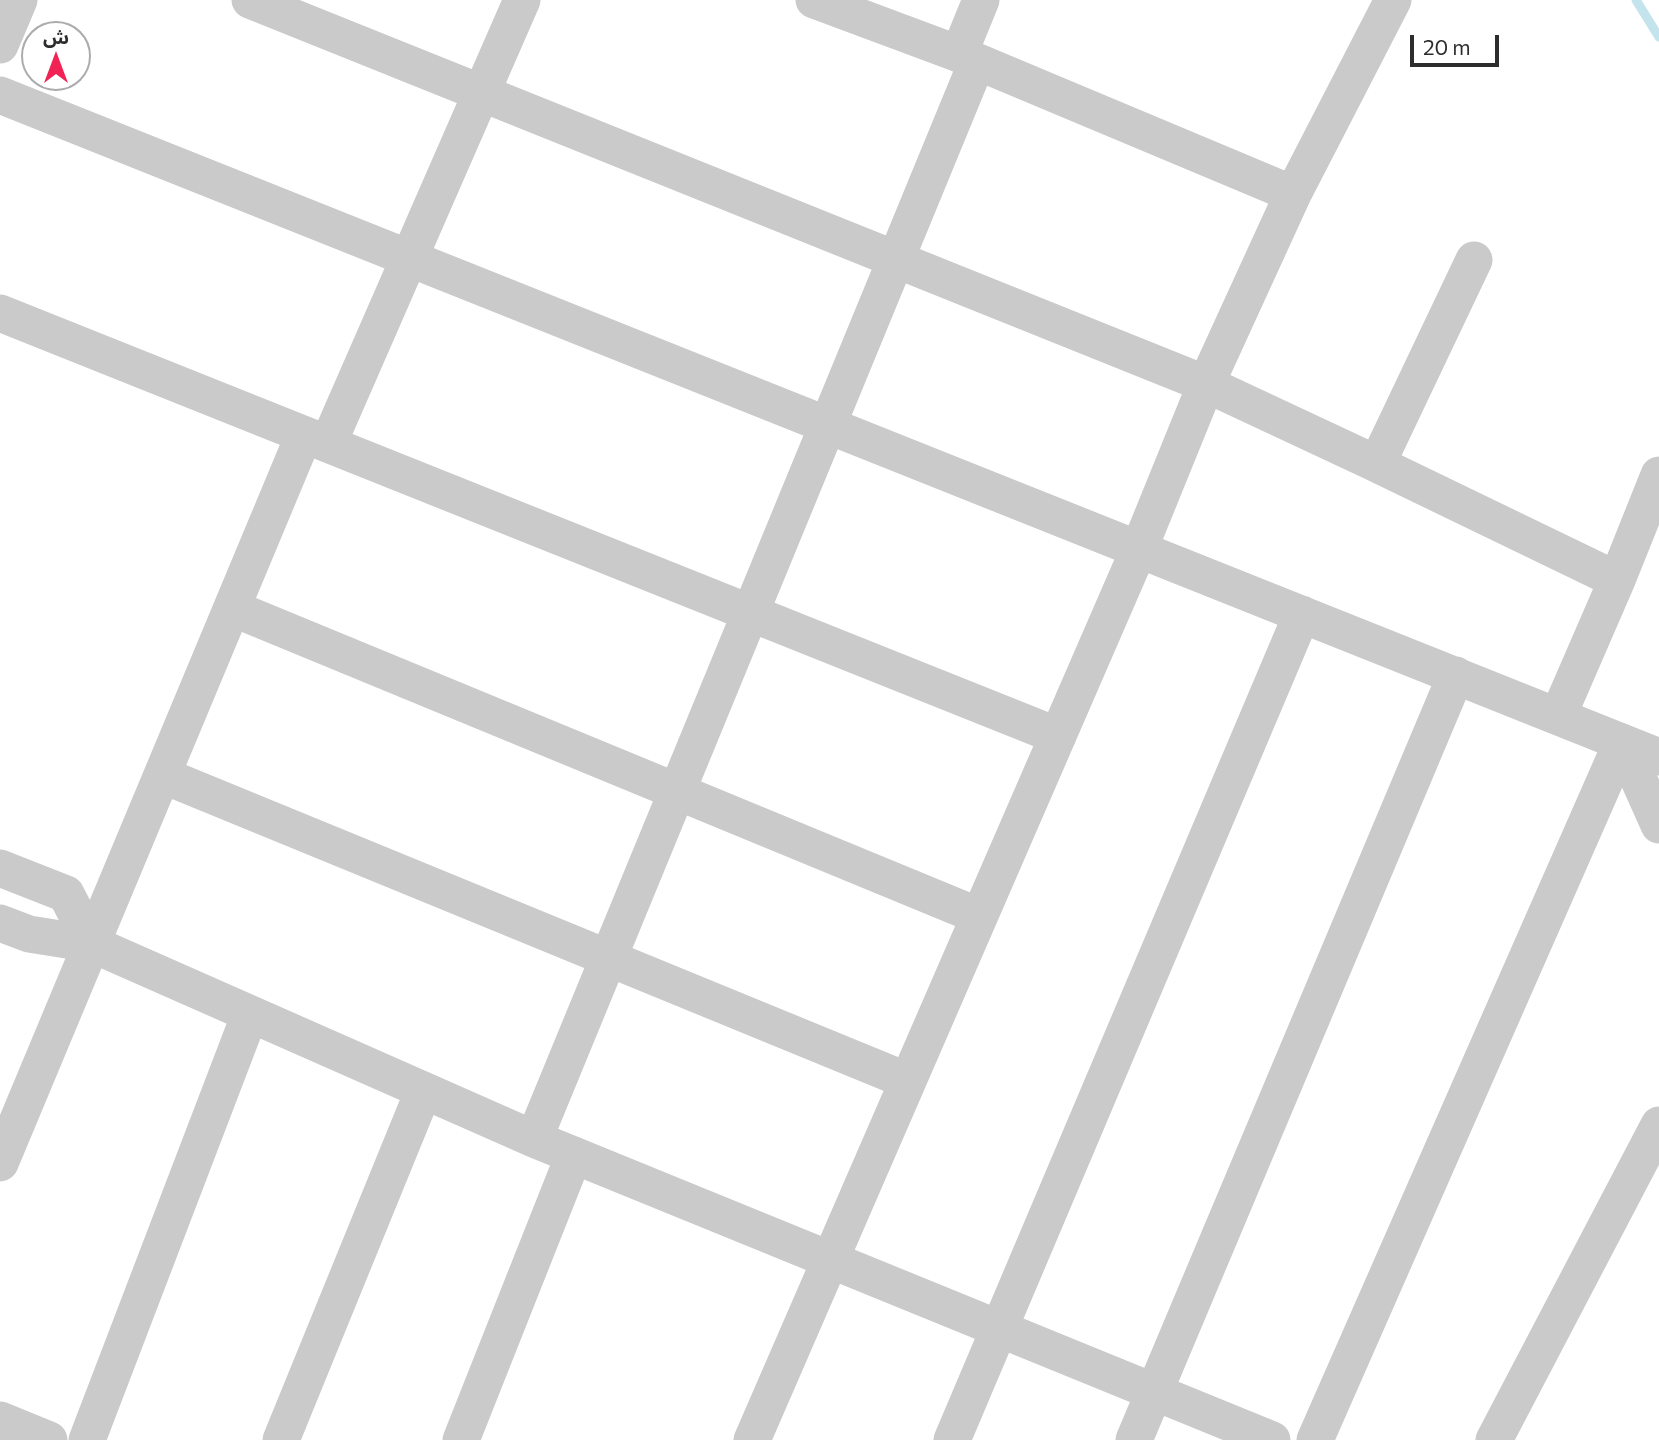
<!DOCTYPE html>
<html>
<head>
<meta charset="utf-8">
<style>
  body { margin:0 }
  #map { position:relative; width:1659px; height:1440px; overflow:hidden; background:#fff; font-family:Commissioner,"Noto Sans Arabic",sans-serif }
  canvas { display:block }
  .north { position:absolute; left:21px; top:21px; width:70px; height:70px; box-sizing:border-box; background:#fff; border:2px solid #ababab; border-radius:50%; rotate:0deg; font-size:19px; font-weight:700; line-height:28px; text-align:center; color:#2d2d2d }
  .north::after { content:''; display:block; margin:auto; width:24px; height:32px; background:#f02354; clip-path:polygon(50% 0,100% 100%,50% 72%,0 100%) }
  .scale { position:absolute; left:1410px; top:35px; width:89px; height:32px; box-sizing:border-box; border:4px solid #2d2d2d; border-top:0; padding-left:9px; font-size:21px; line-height:24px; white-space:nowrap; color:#2d2d2d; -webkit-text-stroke:5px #fff; paint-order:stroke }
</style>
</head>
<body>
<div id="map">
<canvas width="1659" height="1440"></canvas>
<div class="north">ش</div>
<div class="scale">20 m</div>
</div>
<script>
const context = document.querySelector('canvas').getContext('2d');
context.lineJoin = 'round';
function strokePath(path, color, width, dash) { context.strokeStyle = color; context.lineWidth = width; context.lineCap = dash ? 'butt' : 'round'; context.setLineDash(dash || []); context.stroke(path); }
const stream = new Path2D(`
  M1636,0L1659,37`);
const minor = new Path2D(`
  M250,0L1206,384L1377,464L1474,260
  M814,0L959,54L1293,194
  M0,45L19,0
  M959,54L981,0
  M0,95L1659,757
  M0,313L1058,736
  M328,444L522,0
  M1377,464L1617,580
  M232,608L979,916
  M1558,716L1617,580L1659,475
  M1622,742L1659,825
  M162,775L908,1081
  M0,868L66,894L92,944
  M0,923L29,934L92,944L534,1139L1272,1440
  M534,1139L977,62
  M0,1163L304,435
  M0,1420L49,1440
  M87,1440L250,1014
  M281,1440L423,1092
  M461,1440L574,1155
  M752,1440L1139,549L1206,384L1293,194L1393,0
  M952,1440L1302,614
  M1134,1440L1456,675
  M1315,1440L1622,742
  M1494,1440L1659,1125`);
strokePath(stream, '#c3e4ed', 9);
strokePath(minor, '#cacaca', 37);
</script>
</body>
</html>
